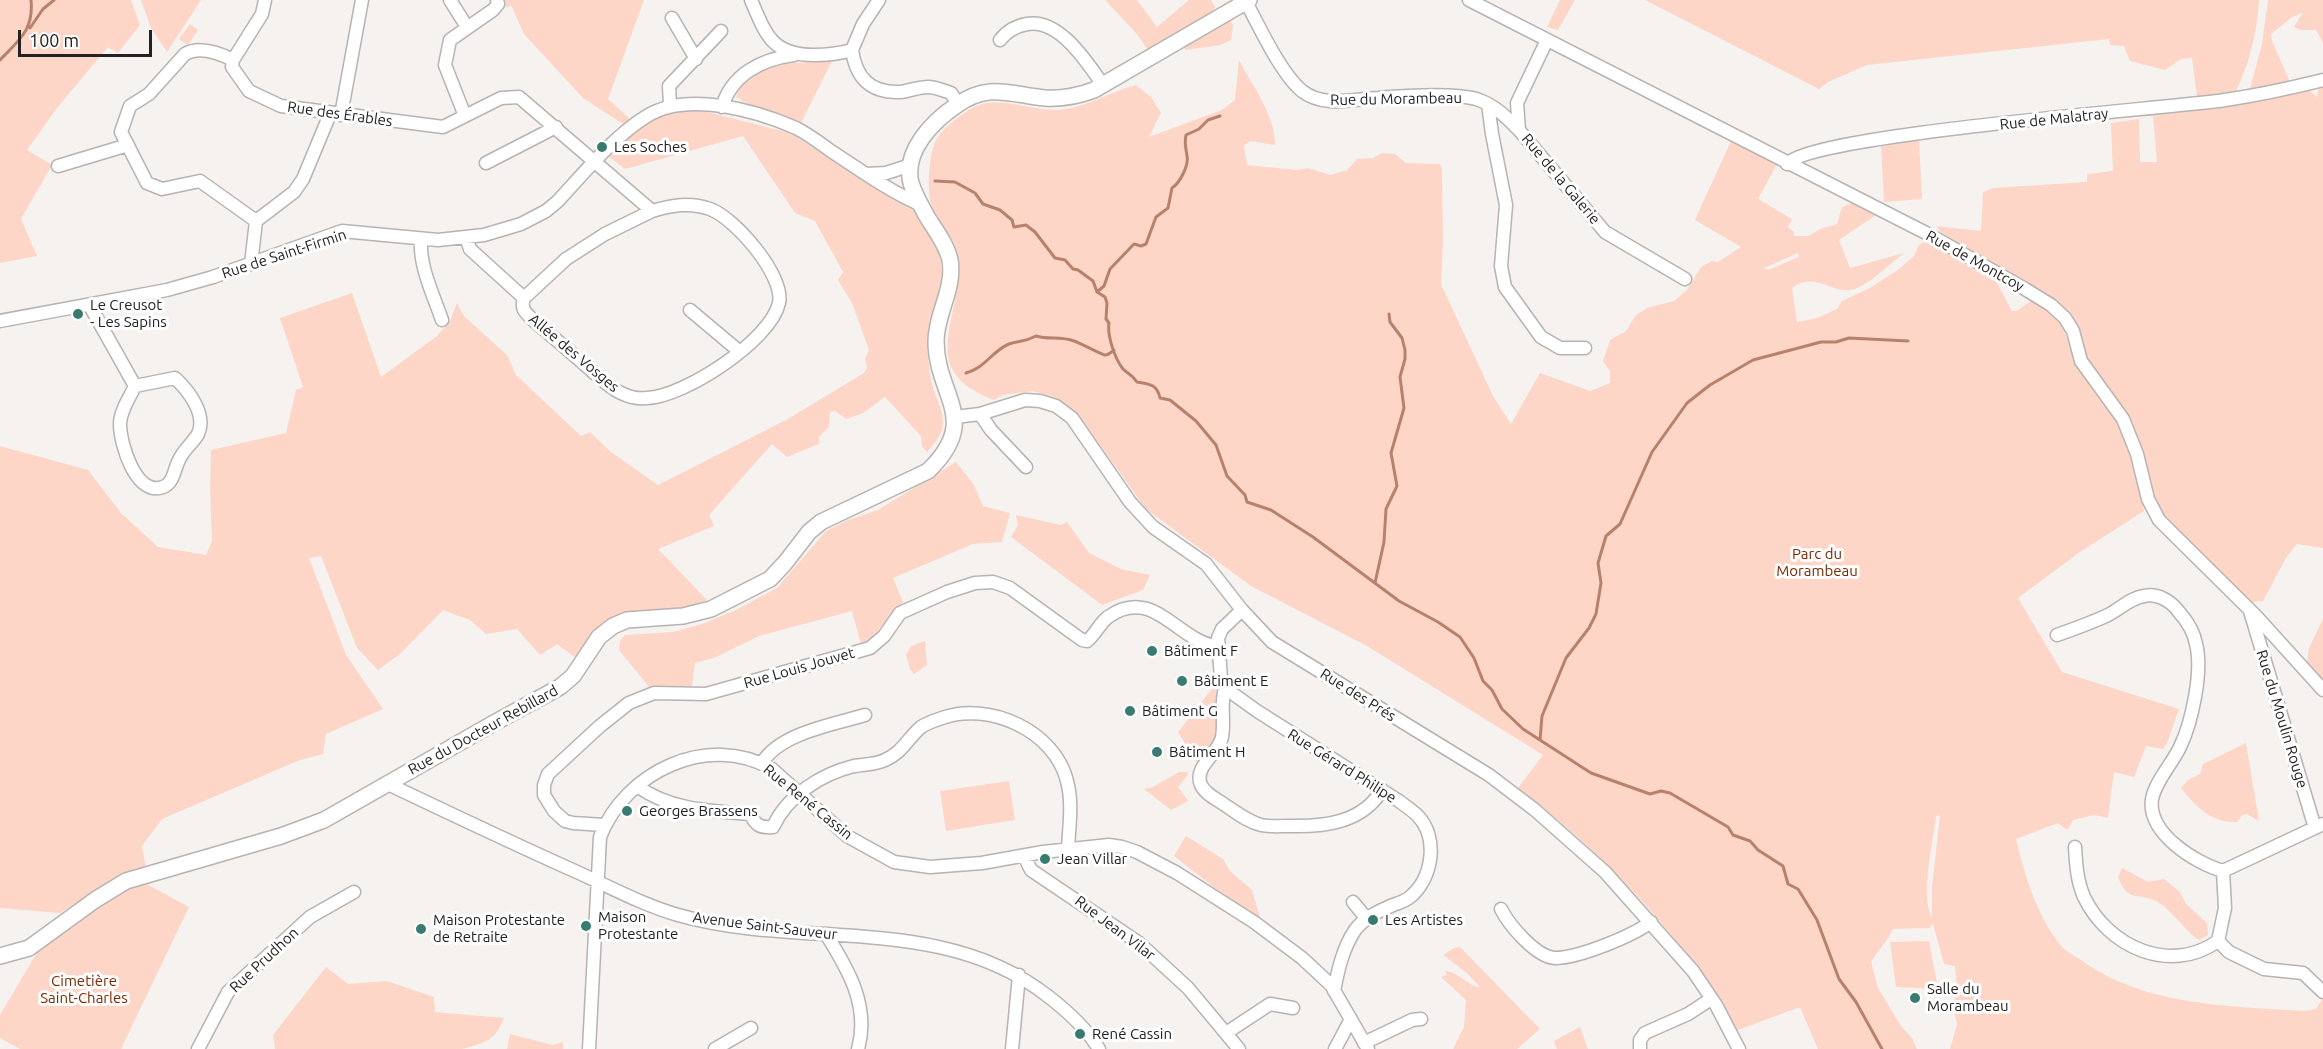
<!DOCTYPE html>
<html>
<head>
<meta charset="utf-8">
<style>
  body { margin:0 }
  #map { position:relative; width:2323px; height:1049px; overflow:hidden; background:#f6f2f0; font-family:Ubuntu,sans-serif }
  canvas { display:block }
  .scale { position:absolute; left:18px; top:30px; width:134px; height:27px; box-sizing:border-box; border:3px solid #232121; border-top:0; padding-left:8px; font-size:18px; line-height:21px; white-space:nowrap; color:#232121; -webkit-text-stroke:4px #fff; paint-order:stroke }
</style>
</head>
<body>
<div id="map">
<canvas width="2323" height="1049"></canvas>
<div class="scale">100 m</div>
</div>
<script>
const ctx = document.querySelector('canvas').getContext('2d');
ctx.lineJoin = 'round';
function paint(path, color) {
  ctx.fillStyle = color;
  ctx.fill(path, 'evenodd');
}
function strokePath(path, color, width, dash) {
  ctx.strokeStyle = color;
  ctx.lineWidth = width;
  ctx.lineCap = dash ? 'butt' : 'round';
  ctx.setLineDash(dash || []);
  ctx.stroke(path);
}
function label(font, color, halo, rows, align = 'center') {
  ctx.font = font + ' Ubuntu,sans-serif';
  ctx.lineWidth = 6;
  ctx.setLineDash([]);
  ctx.textBaseline = 'middle';
  ctx.strokeStyle = halo;
  ctx.fillStyle = color;
  for (const [text, x, y, turn = 0] of rows) {
    ctx.save();
    ctx.translate(x, y);
    ctx.rotate((+turn || 0) * Math.PI / 180);
    ctx.textAlign = isNaN(turn) ? turn : align;
    if (halo) ctx.strokeText(text, 0, 0);
    ctx.fillText(text, 0, 0);
    ctx.restore();
  }
}
const green = new Path2D(`
  M0 0H131L140 25 118 53 108 47 57 108 27 150 52 165 21 219 37 256 0 263Z
  M141 0H201L167 52 151 28Z
  M504 0H644L608 99 630 119 623 124 583 98 524 34 511 5 507 8Z
  M1105 0H1137L1157 27 1189 0H1211L1215 7 1211 14 1148 50 1136 33Z
  M1560 0H1575L1558 30 1547 27Z
  M1645 0H2259C2257 32 2250 62 2236 91L2197 97 2192 58 2181 59 2165 70 2130 61 2124 46 2110 45 2109 39 1867 65 1828 82 1819 89Z
  M2268 0H2323V43L2316 30H2300L2294 27 2303 12 2291 18 2271 34 2272 41 2290 82 2250 89 2262 44Z
  M1229 18 1233 25 1231 40 1220 45 1186 50 1183 46Z
  M190 24 198 30 188 45 179 39Z
  M833 59 801 123C779 113 756 110 736 97 756 54 797 67 833 59Z
  M1239 60C1252 85 1276 117 1275 145L1251 141 1244 145 1247 165 1297 170 1308 168 1330 175 1347 170 1357 159 1373 158 1382 153 1395 154 1406 163 1440 164 1442 169 1443 239 1441 284 1493 396 1511 424 1540 373 1590 391 1610 383V371L1603 361 1610 340 1626 331 1636 315 1647 308 1674 301 1687 290 1701 267 1712 261 1718 262 1741 247 1695 220 1731 141 1777 164 1758 199 1792 219 1788 227 1794 232V236H1809L1820 229 1837 224 1842 207 1852 203 1876 215 1839 240 1850 268 1904 253C1889 264 1868 287 1850 290 1831 293 1815 271 1792 288L1797 322 1817 318 1837 309 1842 301 1870 288 1899 269 1914 256 1919 245 1926 241 1987 274 1996 281 2012 311H2017L2033 299 2060 321 2082 375 2109 408 2120 428 2134 458 2144 511 2080 552 2018 598 2062 672 2179 709 2167 743 2163 749 2146 746 2134 777 2114 772 2108 818 2094 815 2073 820 2068 829H2066L2058 823 2016 839C2025 877 2037 916 2062 947 2067 952 2075 956 2081 960 2144 1006 2229 1006 2304 1011L2316 1009 2323 998V1049H1950L1957 1024 1953 1006 1957 989 1955 966 1944 964 1933 924 1929 928 1893 929C1887 942 1878 950 1871 962L1878 988 1901 1026 1912 1038 1917 1049H1818L1800 1007 1738 1030C1722 1006 1708 980 1690 958 1640 894 1583 837 1518 788L1543 755 1367 646 1251 586 1146 509 1082 420 1057 398 1033 391 1003 395 994 400C915 370 962 322 957 265 955 242 939 227 932 207 926 192 929 154 936 140 941 130 957 118 966 112 991 92 1026 110 1054 110 1084 110 1108 92 1136 85L1151 97 1161 113 1149 137 1222 110 1235 100ZM1798 253 1799 257 1768 270 1764 268ZM1940 815 1932 887V918C1920 894 1933 844 1936 816Z
  M2323 85V548L2297 544 2286 558 2263 601 2252 602 2163 518 2157 507 2146 470 2087 359 2070 315 2053 299 1940 232 1937 226 1981 231 1983 192 1993 188 2087 182V174L2113 171 2111 123 2139 119 2140 162H2157L2153 116 2237 104 2309 90 2317 97 2319 88Z
  M685 109 707 112 790 133 916 212C926 226 936 240 940 257 948 291 924 324 928 357 929 369 931 383 935 394 946 421 948 429 927 452L922 446 921 436 885 397 863 413 846 419 835 411 830 412 829 427 819 437V444L787 457 772 444 709 515 714 526 658 549 707 600 684 608 619 615 598 627 576 658 557 644 540 655 517 629 486 634 470 620 443 610 400 654 378 670 357 648 321 556 309 558 346 655 383 709 326 734 323 754 300 760 162 819 142 846 146 868 96 890 60 913 0 908V446L88 470 121 513 158 547 206 555 212 541 210 487 211 450 286 433 296 390 303 387 280 318 352 293 381 377 437 336 450 321 457 303 464 316 507 355 516 375 581 436 590 432 611 452 658 485 786 420 864 373 867 368 865 359 869 350 852 303 838 280 843 272 815 221 795 213 743 136 625 169 608 156C634 133 650 116 685 109Z
  M1919 140 1922 199 1884 202 1881 146Z
  M956 462 974 485 983 506 1010 513 1002 542 973 544 893 578 903 602 871 638 861 644 852 611 759 636 716 657 695 663 692 686 650 688 619 650 620 641 625 635 673 632 702 624 736 610 777 588 826 531 848 520 878 510Z
  M1016 515 1061 525 1067 522 1089 553 1121 569 1150 575 1143 590 1102 605 1011 537 1018 525Z
  M2323 619V681L2307 662 2309 648Z
  M925 641 927 665 914 674 910 669 906 655 911 646Z
  M1215 685 1220 735 1198 764 1178 732Z
  M2246 743 2259 821 2247 814 2242 815 2237 822C2212 823 2196 807 2181 788L2188 780 2200 774 2203 764Z
  M1179 772H1188L1187 776 1178 787 1188 801 1171 810 1144 789 1153 787Z
  M1009 781 1015 820 946 831 940 791Z
  M1186 836 1223 859 1230 871 1252 890 1260 918 1215 888 1174 856Z
  M2122 868 2148 882 2164 879 2180 892 2186 904 2207 923 2208 935 2199 940C2185 931 2168 906 2156 901 2136 892 2128 903 2118 877Z
  M139 880 189 907 121 1049H20L0 1038V1015L38 951 62 929Z
  M1929 941 1938 989 1896 987 1890 942Z
  M1460 947 1540 1029 1517 1049H1453L1464 1027 1466 1000 1441 977 1447 975 1445 971C1459 972 1467 986 1480 987L1467 973 1443 955 1454 948Z
  M326 967 348 984 387 981 434 997 435 1012 504 1018C495 1041 485 1043 462 1049H275L273 1035Z
  M1580 1027 1588 1049H1557L1554 1041Z
  M510 1034 553 1045 563 1042V1049H507Z`);
const stream = new Path2D(`
  M30 28 43 9 54 0
  M0 60C19 40 34 30 31 0
  M935 181 955 182 975 193 983 204 1000 210 1012 220 1014 227 1026 225 1035 232 1055 258 1065 260 1073 269 1078 270 1093 281 1097 292 1105 297 1107 303 1106 319 1109 323C1107 336 1115 359 1123 369 1128 374 1132 374 1137 382 1149 384 1157 384 1160 398L1170 400 1196 421 1216 445 1227 476 1245 495 1247 502 1271 510 1313 537 1399 601 1438 622 1460 637 1474 658 1483 681 1492 690 1502 709 1523 729 1591 773 1650 794 1661 791 1670 793 1728 827 1733 835 1750 841 1758 850 1783 866 1788 884 1798 889 1817 920 1839 979 1856 1002 1882 1049
  M1097 292 1104 286 1110 269 1134 244 1141 246 1146 244 1156 217 1168 208 1172 188C1180 183 1189 165 1187 156 1186 147 1184 144 1186 135L1199 129 1208 120 1220 116
  M966 373C984 369 992 351 1009 344 1019 340 1023 343 1036 336 1048 340 1061 336 1074 341 1080 343 1103 355 1105 355 1109 355 1111 352 1114 350
  M1375 583 1384 542 1386 509 1397 486 1391 453 1404 408 1400 377 1405 359V350L1402 338 1390 322 1389 314
  M1540 740 1542 716 1566 658 1589 628 1596 614 1601 583 1598 563 1606 536 1620 524 1652 452 1687 403 1710 385 1753 360 1821 342H1836L1849 338 1908 341`);
const minor = new Path2D(`
  M265 0 262 14 233 60 232 67 249 91 281 106 443 127 501 98 519 97 652 211C672 205 690 202 710 209 735 218 785 276 779 303 771 340 684 397 647 398 639 399 629 397 621 393 611 389 601 378 592 371 573 354 553 337 533 320 526 313 520 309 524 298L566 259 605 234 652 211
  M450 0 467 27
  M751 0C766 35 772 55 814 55 827 55 838 54 852 50
  M1469 0 1928 234 2025 289 2051 305 2065 318 2073 331 2081 361 2123 419 2137 454 2148 499 2159 520 2256 616 2323 690
  M1246 2C1259 26 1281 74 1302 91 1324 108 1353 99 1378 98 1403 96 1456 92 1479 100 1496 106 1507 118 1519 130
  M672 18 696 59
  M1000 40C1007 31 1015 26 1027 24 1059 18 1087 62 1103 85
  M1547 40 1517 103 1519 130 1605 232 1685 279
  M852 50C856 78 870 93 900 92 909 91 919 87 928 87 936 87 944 91 951 93L958 104
  M852 50 863 24 879 0
  M233 60C219 53 199 46 185 54L149 94 130 106 121 132 147 183 162 189 200 181 256 221 251 264
  M1488 104 1492 134 1506 205 1501 266 1505 287 1541 337 1560 348H1585
  M670 105 669 86 721 31
  M722 107C732 74 762 59 794 55
  M341 115 362 0
  M465 116 445 65 450 40 493 10 498 4 497 0
  M486 163 556 127
  M1787 164C1811 134 2164 109 2225 100 2258 95 2291 88 2323 80
  M58 166 128 145
  M866 174 886 173 911 165
  M256 221 294 192 303 179 330 114
  M466 237 470 249 524 298
  M421 239C419 266 433 294 442 320
  M90 306 135 386C130 397 120 411 120 424 120 444 136 497 163 487 174 483 174 469 179 460 183 450 193 443 198 434 207 415 189 391 175 378L135 386
  M690 310 740 352
  M0 321 167 290 213 277 342 231 438 240 484 235 521 224 546 211 558 201C584 173 614 136 647 116 687 91 755 110 796 128 808 134 820 143 831 151 860 170 889 191 921 205
  M980 414 991 430 1026 467
  M955 417 980 414 1025 400 1040 401 1056 406 1072 418 1130 502 1153 527 1206 564 1242 610 1272 642 1489 775 1535 810 1605 872 1693 971 1716 1005 1739 1049
  M1242 610 1222 629 1218 638 1221 679 1225 688 1257 711 1399 801C1404 805 1412 810 1417 815 1439 837 1433 878 1410 897 1406 901 1398 903 1393 905 1379 911 1364 918 1355 930 1343 948 1338 970 1334 991
  M2250 611 2315 828
  M2057 635C2074 629 2091 623 2108 615 2120 609 2130 598 2144 596 2158 593 2171 601 2179 612 2187 621 2194 632 2196 644 2203 671 2192 722 2180 747 2172 764 2156 780 2152 799 2147 833 2195 863 2223 871L2323 824
  M1225 688C1220 704 1225 721 1222 737 1219 754 1193 766 1201 785 1205 794 1218 800 1225 805 1237 813 1248 822 1261 825 1270 827 1280 826 1289 826 1324 827 1362 823 1382 790
  M762 763C780 733 832 725 865 715
  M388 784C451 814 514 844 577 872 610 887 643 905 678 915 801 950 942 912 1049 997 1067 1011 1087 1029 1099 1049
  M637 786C670 810 710 811 750 814 756 825 759 828 773 827 787 796 821 774 854 766 865 764 875 765 885 760 902 753 908 738 921 727 927 723 936 720 942 718 989 701 1055 731 1067 781 1073 803 1069 827 1068 849
  M604 825 573 823 565 821 554 811 544 795V785L548 774 600 726 629 703 654 693 706 694 870 648 884 636 900 613 947 592 975 583 993 582 1010 588 1082 640 1087 641C1095 635 1099 624 1108 617 1154 584 1179 644 1218 646
  M2075 847C2076 864 2077 881 2084 897 2108 947 2170 975 2218 941L2225 908 2223 871
  M1024 856 1031 870 1139 943 1188 988 1239 1049
  M1353 902 1367 919
  M1501 909C1509 925 1536 957 1555 958 1579 958 1632 936 1651 922
  M826 934C848 969 870 1006 858 1049
  M2218 941 2229 952 2264 969 2303 973 2323 992
  M1226 1033 1270 1004 1293 1008
  M1364 1043 1412 1020 1421 1019
  M198 1049 228 992 310 917 354 892
  M589 1049 600 837C625 772 708 732 772 769L847 836 894 862 930 867 982 863 1043 852 1109 845 1122 847 1137 852 1177 873 1254 922 1302 958 1331 985 1368 1049
  M715 1049 751 1028
  M1012 1049 1019 975
  M1335 1049 1351 1019
  M1640 1049V1040L1645 1033 1688 1014 1711 999`);
const major = new Path2D(`
  M0 956 29 948 95 900 126 881 281 836 324 820 494 723 560 687 573 676 599 637 613 626 627 620 683 616 711 609 770 579 785 563 809 532 821 522 928 471C982 419 936 396 936 341 936 313 955 289 950 260 947 246 937 232 929 220 922 208 915 196 911 183 903 151 933 121 957 105 989 82 1011 95 1045 98 1062 99 1078 96 1094 90L1249 0`);
const markers = [
  [602,147,6,"#387c71"],
  [78,314,6,"#387c71"],
  [1152,651,6,"#387c71"],
  [1182,681,6,"#387c71"],
  [1130,711,6,"#387c71"],
  [1157,752,6,"#387c71"],
  [627,811,6,"#387c71"],
  [1045,859,6,"#387c71"],
  [1373,920,6,"#387c71"],
  [586,926,6,"#387c71"],
  [421,929,6,"#387c71"],
  [1915,998,6,"#387c71"],
  [1080,1034,6,"#387c71"]
];
const streetNames = [
  ["Rue du Morambeau",1396,99,-1],
  ["Rue des Érables",340,114,8],
  ["Rue de Malatray",2054,119,-6],
  ["Rue de la Galerie",1561,179,50],
  ["Rue de Saint-Firmin",284,254,-18],
  ["Rue de Montcoy",1975,261,29],
  ["Allée des Vosges",574,353,40],
  ["Rue Louis Jouvet",799,668,-16],
  ["Rue des Prés",1358,695,32],
  ["Rue du Moulin Rouge",2282,719,73],
  ["Rue du Docteur Rebillard",483,730,-29],
  ["Rue Gérard Philipe",1342,766,32],
  ["Rue René Cassin",808,802,39],
  ["Avenue Saint-Sauveur",765,926,7],
  ["Rue Jean Vilar",1115,928,37],
  ["Rue Prudhon",264,960,-43]
];
const poiNames = [
  ["Les Soches",614,147],
  ["Le Creusot",90,305],
  ["- Les Sapins",90,322],
  ["Bâtiment F",1164,651],
  ["Bâtiment E",1194,681],
  ["Bâtiment G",1142,711],
  ["Bâtiment H",1169,752],
  ["Georges Brassens",639,811],
  ["Jean Villar",1057,859],
  ["Maison",598,917],
  ["Protestante",598,934],
  ["Maison Protestante",433,920],
  ["de Retraite",433,937],
  ["Les Artistes",1385,920],
  ["Salle du",1927,989],
  ["Morambeau",1927,1006],
  ["René Cassin",1092,1034]
];
const parkNames = [
  ["Parc du",1817,554],
  ["Morambeau",1817,571],
  ["Cimetière",84,981],
  ["Saint-Charles",84,998]
];
paint(green, '#fdd6c7');
strokePath(stream, '#b7826d', 3);
strokePath(minor, '#b7b3b2', 15);
strokePath(major, '#b7b3b2', 18);
strokePath(minor, '#fff', 12);
strokePath(major, '#fff', 15);
for (const [x, y, r, color] of markers) {
  const dot = new Path2D();
  dot.arc(x, y, r, 0, 2 * Math.PI);
  ctx.fillStyle = color;
  ctx.fill(dot);
  strokePath(dot, '#fff', 2);
}
label('15px', '#232121', '#fff', streetNames);
label('15px', '#232121', '#fff', poiNames, 'left');
label('15px', '#792800', '#fff', parkNames);
</script>
</body>
</html>
